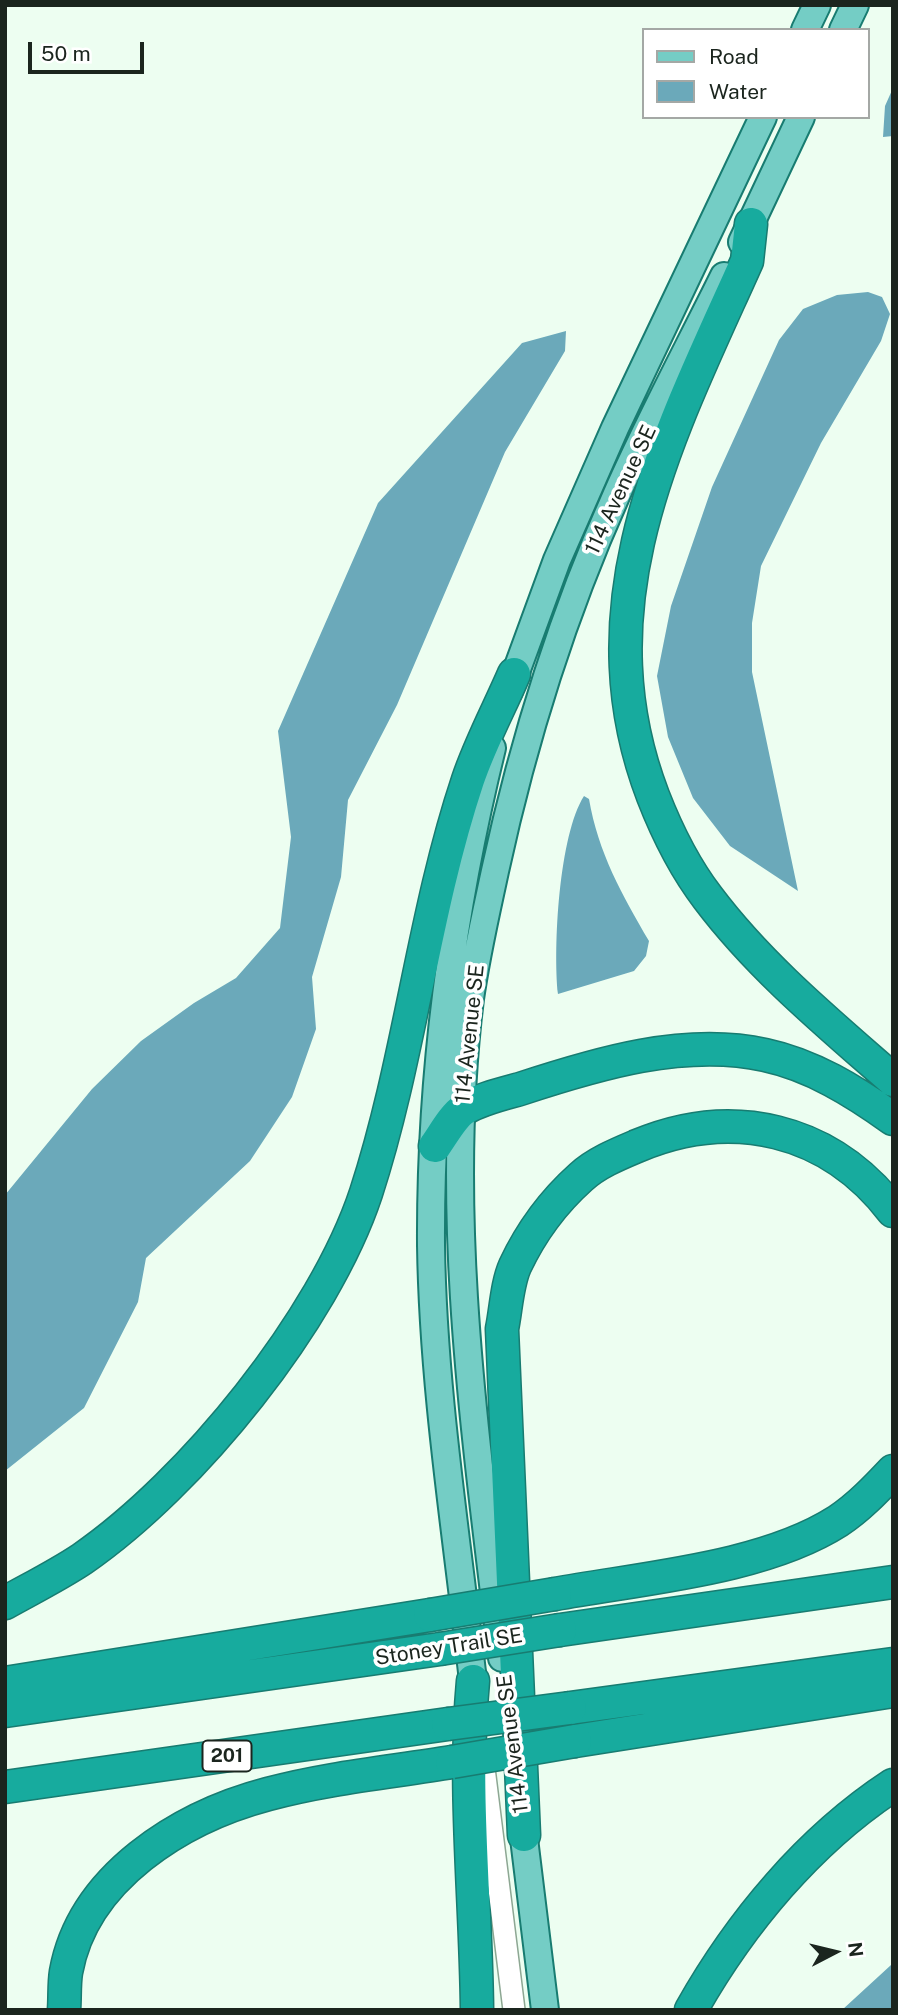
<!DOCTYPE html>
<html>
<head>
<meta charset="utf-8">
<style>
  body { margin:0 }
  #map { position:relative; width:898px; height:2015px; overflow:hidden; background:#edfef1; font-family:"Public Sans",sans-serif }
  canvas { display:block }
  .frame { position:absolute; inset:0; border:7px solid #1b251e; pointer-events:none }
  .legend { position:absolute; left:642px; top:28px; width:228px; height:91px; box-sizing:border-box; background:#fff; border:2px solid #a4a8a5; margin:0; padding:9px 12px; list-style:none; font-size:21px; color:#1b251e }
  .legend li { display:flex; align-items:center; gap:14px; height:35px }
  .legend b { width:35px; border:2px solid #a4a8a5 }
  .north { position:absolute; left:800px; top:1917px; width:70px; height:70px; -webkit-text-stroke:5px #fff; paint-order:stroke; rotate:83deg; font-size:19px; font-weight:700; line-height:28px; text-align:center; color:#1b251e }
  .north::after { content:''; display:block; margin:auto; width:24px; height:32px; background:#1b251e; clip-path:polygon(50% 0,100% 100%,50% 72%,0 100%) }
  .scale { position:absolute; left:28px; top:42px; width:116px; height:32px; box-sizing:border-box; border:4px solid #1b251e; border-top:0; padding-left:9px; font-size:21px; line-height:24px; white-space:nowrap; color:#1b251e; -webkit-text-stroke:5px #fff; paint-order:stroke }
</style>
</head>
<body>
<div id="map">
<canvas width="898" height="2015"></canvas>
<div class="frame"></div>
<ul class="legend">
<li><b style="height:9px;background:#74cdc5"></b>Road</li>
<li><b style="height:19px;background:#6ba9ba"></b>Water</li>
</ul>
<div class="north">N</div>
<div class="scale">50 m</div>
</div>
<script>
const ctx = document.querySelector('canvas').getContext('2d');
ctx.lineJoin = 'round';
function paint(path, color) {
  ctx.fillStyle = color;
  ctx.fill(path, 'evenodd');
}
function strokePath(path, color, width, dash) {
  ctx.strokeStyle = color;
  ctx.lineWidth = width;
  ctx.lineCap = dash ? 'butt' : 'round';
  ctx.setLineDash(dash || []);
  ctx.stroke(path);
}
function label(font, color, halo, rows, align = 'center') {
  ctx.font = font + ' "Public Sans",sans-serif';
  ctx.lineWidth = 7;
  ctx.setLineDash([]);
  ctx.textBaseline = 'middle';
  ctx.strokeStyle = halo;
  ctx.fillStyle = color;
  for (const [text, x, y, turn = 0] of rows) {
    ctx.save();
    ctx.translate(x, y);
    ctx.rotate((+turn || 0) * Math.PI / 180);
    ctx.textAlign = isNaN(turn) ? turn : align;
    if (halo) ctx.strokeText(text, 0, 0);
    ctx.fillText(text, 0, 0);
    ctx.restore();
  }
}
const water = new Path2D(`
  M893 88V136L883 137 885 106Z
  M868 292 882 297 890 314 881 341 821 443 761 566 752 623V672L798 891 730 846 693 798 668 737 657 676 671 606 712 487 779 340 803 309 837 295Z
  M566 331 565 351 505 452 397 705 348 800 341 877 312 977 316 1029 292 1097 250 1161 146 1258 138 1302 84 1408 5 1471V1195L92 1089 141 1041 194 1003 236 978 280 928 291 837 278 731 378 503 522 343Z
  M584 796 589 799C598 852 622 895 649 941L646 956 634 971 558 994C553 947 559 835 584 796Z
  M893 1964V2010H842L891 1965Z`);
const minor = new Path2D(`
  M482 1752 514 2010`);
const major = new Path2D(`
  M805 30 817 5
  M843 30 855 5
  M742 242 801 117
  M509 691 557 560 615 428 763 117
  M502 1658C476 1441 443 1218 470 999 476 956 486 913 495 871 523 742 562 616 616 496 649 421 688 349 724 276
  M473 1681C457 1537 433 1390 431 1245 430 1077 452 911 492 748
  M521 1814 545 2010`);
const highway = new Path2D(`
  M751 224 747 261C669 435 579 603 653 796 667 832 685 868 708 898 760 967 828 1023 893 1080
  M435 1146C443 1135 453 1116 464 1109 480 1099 502 1094 520 1089 596 1064 685 1037 765 1055 812 1065 854 1091 893 1119
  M555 1594C642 1578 763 1569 838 1521 859 1507 876 1489 893 1471
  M5 1603C30 1589 58 1575 82 1559 192 1483 324 1320 366 1193 410 1058 423 915 468 780 480 744 499 709 514 674
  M560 1630 893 1582
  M473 1681C463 1790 476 1900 477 2010
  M5 1683 430 1615
  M570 1708 893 1664
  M5 1711 440 1649
  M575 1741 893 1691
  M5 1787 448 1724
  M524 1835 502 1329C506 1309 507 1284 515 1266 531 1232 553 1202 581 1177 596 1163 618 1154 637 1146 732 1106 829 1128 893 1211
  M64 2010C65 1998 64 1984 66 1972 83 1877 181 1817 268 1794 327 1778 391 1772 452 1762
  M691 2010C740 1923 809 1840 893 1785`);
const highwayBridge = new Path2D(`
  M430 1615 555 1594
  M440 1649 560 1630
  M448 1724 570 1708
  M452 1762 575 1741`);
const shields = [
  [227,1756,49]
];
const shieldNames = [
  ["201",227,1756]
];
const streetNames = [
  ["114 Avenue SE",621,490,-65],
  ["114 Avenue SE",470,1034,-84],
  ["Stoney Trail SE",449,1647,-9],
  ["114 Avenue SE",513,1744,-97]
];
paint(water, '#6ba9ba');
strokePath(minor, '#8da793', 24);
strokePath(major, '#187c71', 30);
strokePath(highway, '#187c71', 35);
strokePath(minor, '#fff', 21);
strokePath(major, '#74cdc5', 26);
strokePath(highway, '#17ab9e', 32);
strokePath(highwayBridge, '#187c71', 35, []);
strokePath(highwayBridge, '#17ab9e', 32);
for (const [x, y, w] of shields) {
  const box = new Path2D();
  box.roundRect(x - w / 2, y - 15.5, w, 31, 5);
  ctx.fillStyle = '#fff';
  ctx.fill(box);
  strokePath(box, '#1b251e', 2);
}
label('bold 19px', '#1b251e', null, shieldNames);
label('21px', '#1b251e', '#fff', streetNames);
</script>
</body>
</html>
